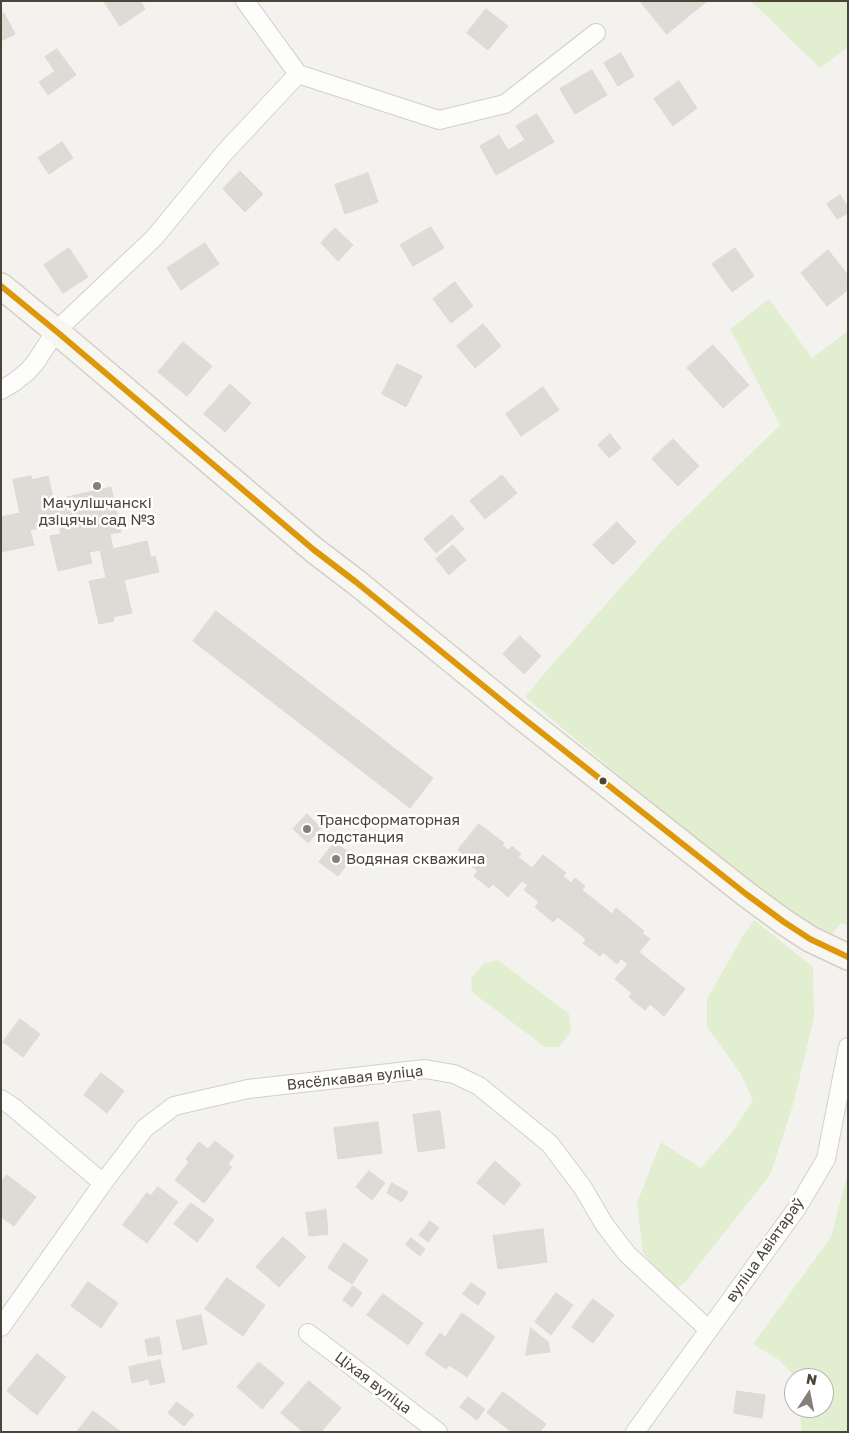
<!DOCTYPE html>
<html>
<head>
<meta charset="utf-8">
<style>
  body { margin:0 }
  #map { position:relative; width:849px; height:1433px; overflow:hidden; background:#f4f2ee; font-family:"Golos Text",sans-serif }
  canvas { display:block }
  .frame { position:absolute; inset:0; border:2px solid #4b4439; pointer-events:none }
  .north { position:absolute; left:784px; top:1368px; width:50px; height:50px; box-sizing:border-box; background:#fff; border:1px solid #b7b4b0; border-radius:50%; rotate:11deg; font-size:14px; font-weight:700; line-height:20px; text-align:center; color:#4b4439 }
  .north::after { content:''; display:block; margin:auto; width:18px; height:22px; background:#868178; clip-path:polygon(50% 0,100% 100%,50% 72%,0 100%) }
</style>
</head>
<body>
<div id="map">
<canvas width="849" height="1433"></canvas>
<div class="frame"></div>
<div class="north">N</div>
</div>
<script>
const ctx = document.querySelector('canvas').getContext('2d');
ctx.lineJoin = 'round';
function paint(path, color) {
  ctx.fillStyle = color;
  ctx.fill(path, 'evenodd');
}
function strokePath(path, color, width, dash) {
  ctx.strokeStyle = color;
  ctx.lineWidth = width;
  ctx.lineCap = dash ? 'butt' : 'round';
  ctx.setLineDash(dash || []);
  ctx.stroke(path);
}
function label(font, color, halo, rows, align = 'center') {
  ctx.font = font + ' "Golos Text",sans-serif';
  ctx.lineWidth = 5;
  ctx.setLineDash([]);
  ctx.textBaseline = 'middle';
  ctx.strokeStyle = halo;
  ctx.fillStyle = color;
  for (const [text, x, y, turn = 0] of rows) {
    ctx.save();
    ctx.translate(x, y);
    ctx.rotate((+turn || 0) * Math.PI / 180);
    ctx.textAlign = isNaN(turn) ? turn : align;
    if (halo) ctx.strokeText(text, 0, 0);
    ctx.fillText(text, 0, 0);
    ctx.restore();
  }
}
const green = new Path2D(`
  M751 1H848V47L820 68Z
  M769 299 812 358 848 331V926L841 923 831 936 758 891 525 697 543 675 671 531 780 425 730 329Z
  M754 920 813 967 814 1017 793 1105 770 1175 686 1281 673 1291 643 1253 637 1203 661 1142 701 1168 730 1135 753 1100 741 1074 707 1027V999L743 936Z
  M498 960 569 1014 571 1031 559 1047H545L472 992 471 979 483 964Z
  M848 1172V1432H802L799 1408H824V1378H796L779 1360 753 1344 831 1237Z`);
const building = new Path2D(`
  M104 1H140L145 9 120 26Z
  M640 1H707L667 34Z
  M486 9 508 26 488 50 467 33Z
  M4 13 15 34 1 41V14Z
  M57 49 76 75 48 95 39 82 55 71 45 57Z
  M621 53 634 76 618 86 604 63Z
  M592 70 607 95 575 114 560 89Z
  M679 81 697 108 673 126 654 99Z
  M537 114 554 142 496 175 480 146 499 135 508 150 525 140 516 126Z
  M62 142 73 158 49 174 38 158Z
  M240 171 263 194 245 212 223 189Z
  M368 173 378 202 345 214 335 185Z
  M840 195 848 207V213L837 219 827 204Z
  M431 227 444 248 413 266 400 245Z
  M335 228 353 245 338 261 321 243Z
  M205 243 219 264 181 290 167 268Z
  M69 248 88 277 63 293 44 265Z
  M735 248 754 276 732 292 712 264Z
  M828 250 848 275V290L827 306 801 273Z
  M455 282 473 306 451 323 433 299Z
  M483 324 501 346 475 368 457 346Z
  M183 342 212 366 187 396 158 372Z
  M713 345 749 385 723 408 687 368Z
  M397 364 422 376 406 407 382 394Z
  M230 384 251 403 225 432 204 414Z
  M543 387 559 410 521 436 506 414Z
  M610 434 621 448 609 458 598 445Z
  M673 439 699 466 678 486 652 459Z
  M502 475 517 493 485 519 470 501Z
  M31 476 32 480 48 476 56 510 69 507 67 497 111 487 121 532 110 534 113 549 147 541 151 558 155 556 159 572 124 580 132 613 113 617 114 621 99 624 89 581 106 578 100 550 89 552 92 563 58 571 50 536 61 534 59 524 30 530 34 545 1 552V517L20 513 13 480Z
  M452 515 464 529 436 553 424 539Z
  M617 522 636 542 613 565 593 545Z
  M453 545 466 560 449 575 436 559Z
  M216 611 433 778 410 808 193 641Z
  M520 636 541 656 524 674 503 654Z
  M307 814 321 828 308 843 293 829Z
  M479 824 504 843 502 845 508 850 512 846 521 854 518 857 532 868 543 855 566 873 563 876 571 883 575 878 585 886 582 890 612 914 616 908 644 931 642 933 650 939 639 952 685 989 664 1016 650 1004 645 1010 629 997 632 993 615 979 628 964 621 959 617 964 603 952 600 956 583 943 586 939 558 917 553 922 535 907 539 902 524 890 528 885 522 881 508 897 493 884 489 888 474 876 478 871 464 860 466 856 458 850Z
  M335 842 353 856 338 876 319 862Z
  M20 1019 40 1034 23 1057 3 1042Z
  M101 1073 124 1091 107 1113 84 1095Z
  M440 1111 445 1148 418 1152 413 1115Z
  M378 1122 382 1153 338 1159 334 1128Z
  M215 1141 234 1156 228 1164 232 1167 204 1203 175 1180 189 1162 186 1159 199 1142 208 1149Z
  M495 1161 521 1184 504 1205 477 1183Z
  M369 1171 385 1183 372 1200 356 1187Z
  M7 1175 36 1197 14 1226 1 1217V1182Z
  M392 1183 408 1192 402 1202 387 1193Z
  M158 1187 178 1202 171 1211 151 1196Z
  M147 1193 171 1211 147 1243 123 1225Z
  M191 1203 214 1220 197 1242 174 1224Z
  M326 1210 328 1234 309 1236 306 1213Z
  M430 1221 439 1228 428 1242 419 1235Z
  M543 1229 547 1262 498 1269 493 1236Z
  M283 1237 306 1257 279 1287 256 1267Z
  M411 1238 425 1249 420 1256 406 1245Z
  M344 1243 368 1260 352 1284 328 1268Z
  M227 1278 265 1305 243 1336 205 1309Z
  M88 1282 118 1303 101 1328 71 1306Z
  M471 1283 486 1293 478 1305 463 1294Z
  M353 1286 362 1293 352 1307 343 1300Z
  M556 1293 573 1305 551 1335 535 1322Z
  M383 1294 423 1323 408 1345 367 1315Z
  M593 1299 614 1315 593 1343 572 1327Z
  M462 1313 495 1337 467 1377 449 1365 446 1369 425 1354 440 1333 445 1337Z
  M201 1315 207 1344 183 1350 176 1321Z
  M531 1328 548 1342 550 1352 526 1355Z
  M159 1337 162 1354 148 1356 145 1340Z
  M37 1354 66 1377 37 1415 7 1391Z
  M160 1360 165 1382 150 1385 149 1379 132 1383 129 1367Z
  M259 1362 284 1383 262 1409 237 1387Z
  M309 1381 341 1408 321 1432H303L281 1413Z
  M737 1391 765 1395 762 1418 734 1413Z
  M503 1392 546 1424 540 1432H512L487 1413Z
  M468 1397 485 1409 477 1420 460 1407Z
  M177 1402 194 1415 184 1426 168 1413Z
  M93 1411 121 1432H77Z`);
const minor = new Path2D(`
  M245 1 298 74 439 120 505 104 596 33
  M1 390 13 383 27 372 35 363 56 331 154 238 225 152 298 74
  M1 1099 13 1107 103 1183
  M1 1327 103 1183 145 1128 174 1106 248 1089 425 1069 454 1074 479 1086 550 1144 583 1188 604 1224 627 1254 709 1330
  M308 1333 438 1432
  M635 1432 797 1208 826 1159 848 1047`);
const secondary = new Path2D(`
  M1 286 56 331 314 550 356 582 518 714 746 894 784 922 810 939 848 957`);
const bus1 = new Path2D(`
  M1 286 56 331 314 550 356 582 518 714 746 894 784 922 810 939 848 957`);
const markers = [
  [97,486,5,"#868178"],
  [603,781,4.5,"#4b4439"],
  [307,829,5,"#868178"],
  [336,859,5,"#868178"]
];
const poiNames = [
  ["Мачулішчанскі",97,503,"center"],
  ["дзіцячы сад №3",97,520,"center"],
  ["Трансформаторная",317,820],
  ["подстанция",317,837],
  ["Водяная скважина",346,859]
];
const streetNames = [
  ["Вясёлкавая вуліца",355,1078,-6],
  ["вуліца Авіятараў",765,1250,-55],
  ["Ціхая вуліца",373,1383,37]
];
paint(green, '#e1eecf');
paint(building, '#dedbd6');
strokePath(building, '#dcd9d4', 1);
strokePath(minor, '#d2d0cb', 20);
strokePath(secondary, '#d3cfc5', 28);
strokePath(minor, '#fdfdfc', 18);
strokePath(secondary, '#f7f6f1', 25);
strokePath(bus1, '#dd9709', 6);
for (const [x, y, r, color] of markers) {
  const dot = new Path2D();
  dot.arc(x, y, r, 0, 2 * Math.PI);
  ctx.fillStyle = color;
  ctx.fill(dot);
  strokePath(dot, '#fff', 2);
}
label('15px', '#4b4439', '#fff', poiNames, 'left');
label('15px', '#4b4439', '#fff', streetNames);
</script>
</body>
</html>
